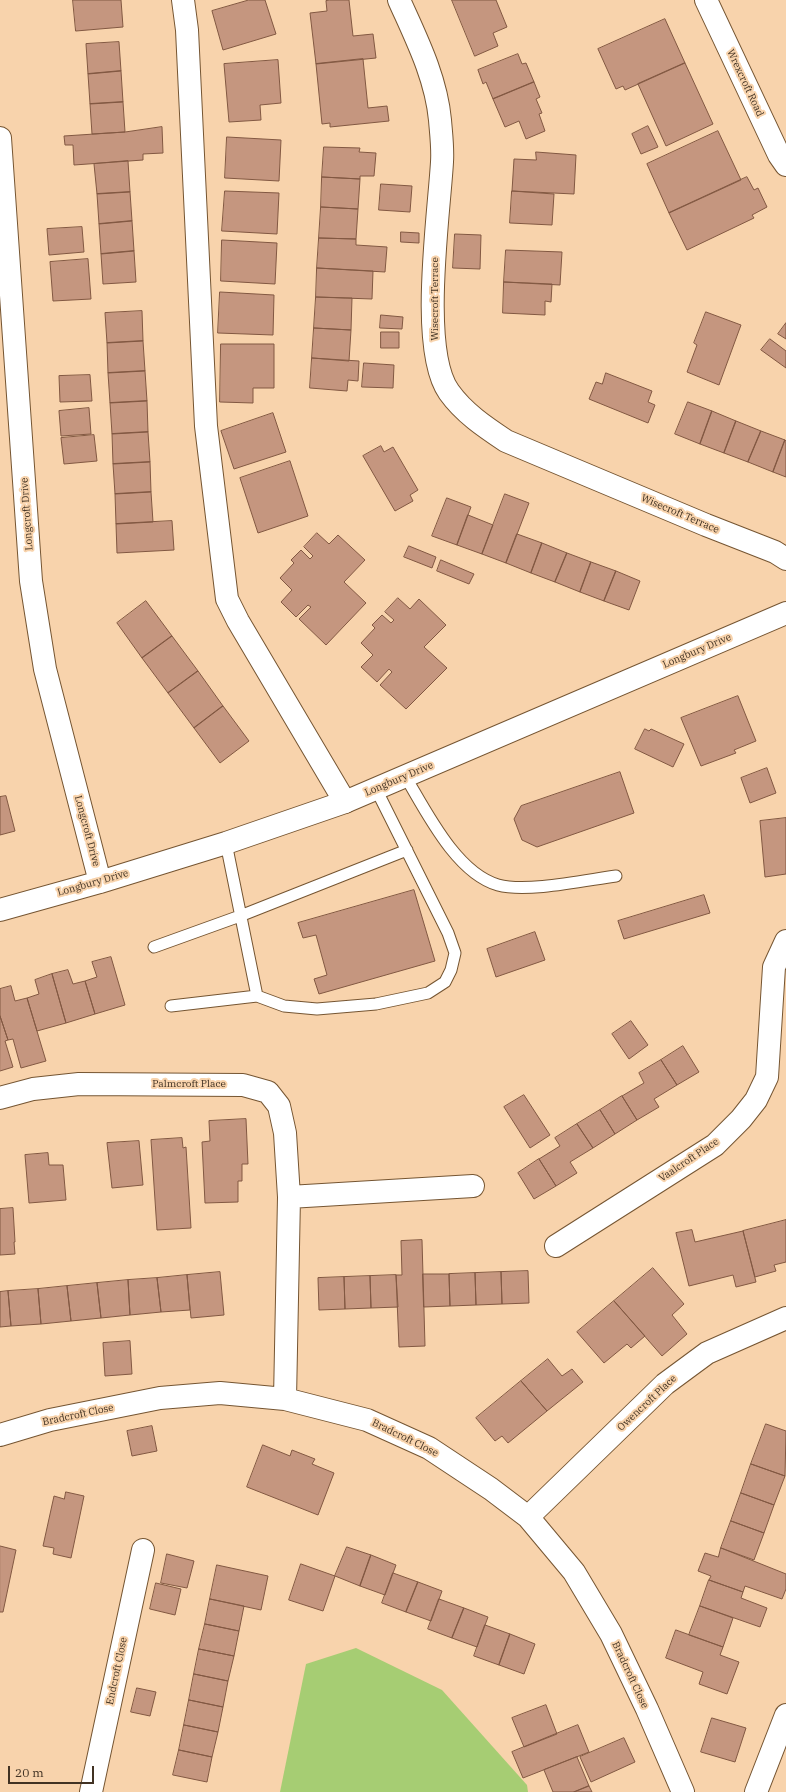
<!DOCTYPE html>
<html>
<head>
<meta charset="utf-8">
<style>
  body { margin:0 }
  #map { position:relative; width:786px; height:1792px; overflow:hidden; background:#f8d3ac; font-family:"IBM Plex Serif",serif }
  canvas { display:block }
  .scale { position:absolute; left:8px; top:1766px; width:86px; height:18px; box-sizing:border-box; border:2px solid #413223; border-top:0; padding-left:5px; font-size:12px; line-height:14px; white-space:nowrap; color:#413223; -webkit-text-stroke:3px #f8d3ac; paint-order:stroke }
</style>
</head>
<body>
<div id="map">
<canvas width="786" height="1792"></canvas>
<div class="scale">20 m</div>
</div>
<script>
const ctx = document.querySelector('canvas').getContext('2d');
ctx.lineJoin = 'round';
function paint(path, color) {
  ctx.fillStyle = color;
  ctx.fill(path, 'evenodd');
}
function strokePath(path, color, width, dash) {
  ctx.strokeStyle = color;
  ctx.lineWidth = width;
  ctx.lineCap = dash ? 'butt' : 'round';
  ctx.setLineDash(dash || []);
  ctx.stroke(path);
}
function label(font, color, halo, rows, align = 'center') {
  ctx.font = font + ' "IBM Plex Serif",serif';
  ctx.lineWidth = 4;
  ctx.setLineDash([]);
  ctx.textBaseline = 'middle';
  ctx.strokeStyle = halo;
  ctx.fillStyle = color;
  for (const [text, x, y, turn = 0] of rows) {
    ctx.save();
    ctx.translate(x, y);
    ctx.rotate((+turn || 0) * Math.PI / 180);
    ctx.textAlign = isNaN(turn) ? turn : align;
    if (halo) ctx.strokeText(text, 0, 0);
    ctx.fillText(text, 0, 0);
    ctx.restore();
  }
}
const green = new Path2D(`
  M356 1648 442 1690 527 1785 528 1792H280L306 1664Z`);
const building = new Path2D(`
  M73 0H121L123 27 76 31Z
  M249 0H265L276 34 223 50 212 11Z
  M330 0H349L353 36 373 34 376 58 316 64 310 13 327 11 326 1Z
  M452 0H496L507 27 493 33 498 46 475 56Z
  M665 19 685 63 625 90 623 86 616 89 598 49Z
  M119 42 121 71 88 74 86 44Z
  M518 54 522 64 526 63 534 82 493 99 486 82 483 84 478 70Z
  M363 59 368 108 387 106 389 121 330 127V123L322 124 316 64Z
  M278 60 281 103 260 105 261 120 229 122 224 64Z
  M685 63 713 124 666 146 638 84Z
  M121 71 123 102 90 104 88 74Z
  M534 82 540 97 536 99 542 113 539 114 545 131 526 139 519 121 505 127 493 99Z
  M123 102 125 132 92 134 90 104Z
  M648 126 658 147 641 154 632 134Z
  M162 127 163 153 143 154V160L74 165 73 145H65L64 136 125 132Z
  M718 131 741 180 669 213 647 164Z
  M227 137 281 140 279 181 225 178Z
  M324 147 360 148 359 152 376 153 374 176H360V179L322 177Z
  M536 152 576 155 574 194 512 191 514 159 536 160Z
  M128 161 130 192 97 194 94 164Z
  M322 177 360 179 358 209 321 207Z
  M747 177 754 190 758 188 767 207 752 215 754 218 687 250 669 213Z
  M381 184 412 186 410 212 379 210Z
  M225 191 279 193 277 234 222 231Z
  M512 191 554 194 552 225 510 223Z
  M130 192 132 221 99 224 97 194Z
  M321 207 358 209 356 239 319 238Z
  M132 221 134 251 101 254 99 224Z
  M82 227 84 252 49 255 47 229Z
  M401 232 419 233V243L401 242Z
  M455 234 481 235 480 269 453 268Z
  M319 238 356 239V245L387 247 385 272 317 268Z
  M222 240 277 243 275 284 221 281Z
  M506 250 562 252 560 285 504 282Z
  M134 251 136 282 103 284 101 254Z
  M88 259 91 299 53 301 50 262Z
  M317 268 373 271 372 299 316 297Z
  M504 282 552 284 551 302 545 301V315L503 313Z
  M220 292 274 295 273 335 218 333Z
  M316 297 352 298 351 330 314 328Z
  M142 311 143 341 107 343 105 313Z
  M706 312 741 325 719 385 687 372 697 345 694 343Z
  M381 315 403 317 402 329 380 328Z
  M786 323V339L778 334Z
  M314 328 351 330 349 361 312 358Z
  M381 332H399V348H381Z
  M770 339 786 351V368L761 350Z
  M143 341 145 371 108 373 107 343Z
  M221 344H274V388H253V403L220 402Z
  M312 358 359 361 358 381 348 380 347 391 310 388Z
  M364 363 394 365 393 388 362 387Z
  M145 371 147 401 110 403 108 373Z
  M606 373 652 391 648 402 655 405 648 423 589 399 596 382 602 384Z
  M90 375 92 401 60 402 59 376Z
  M147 401 148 432 112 434 110 403Z
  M688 402 712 411 700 444 675 434Z
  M89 408 91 434 61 436 59 411Z
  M712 411 736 421 724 453 700 444Z
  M273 413 286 452 234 469 221 431Z
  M736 421 761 431 748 462 724 453Z
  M761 431 785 440 773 472 748 462Z
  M148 432 150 462 113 464 112 434Z
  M94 435 97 461 64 464 61 438Z
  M785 440 786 441V477L773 472Z
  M381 446 384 452 393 447 418 490 410 495 413 501 395 511 363 456Z
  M290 461 308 516 258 533 240 478Z
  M150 462 151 492 115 494 113 464Z
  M151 492 153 522 116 524 115 494Z
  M505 494 529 503 506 563 482 554Z
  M447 498 471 507 457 545 432 536Z
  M468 515 493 525 482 554 457 545Z
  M172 521 174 550 117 553 116 524Z
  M317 533 329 544 338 535 365 560 344 582 366 603 326 645 299 619 311 607 308 605 296 617 281 602 292 590 280 578 294 563 291 560 301 550 310 559 313 556 304 547Z
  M517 534 542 543 531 573 506 563Z
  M542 543 567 553 555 582 531 573Z
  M409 546 436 557 432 568 404 557Z
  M567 553 591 562 580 592 555 582Z
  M441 560 474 574 469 584 437 571Z
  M591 562 616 571 604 601 580 592Z
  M616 571 640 581 629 610 604 601Z
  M398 598 410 609 419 599 446 625 424 647 447 668 406 709 380 685 392 672 389 669 377 682 361 667 373 655 361 643 375 628 372 625 382 615 391 623 394 620 385 612Z
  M146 601 172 636 142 658 117 623Z
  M172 636 198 671 168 693 142 658Z
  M198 671 223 706 194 728 168 693Z
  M738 696 756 741 734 750 736 753 701 766 681 718Z
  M223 706 249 741 220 763 194 728Z
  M645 729 649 731 651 729 684 744 673 767 635 749Z
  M767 768 776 793 750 803 741 778Z
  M620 772 634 813 537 847 522 840 514 819 521 806Z
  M6 796 15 831 0 835V797Z
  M786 818V874L765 877 760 821Z
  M414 890 435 961 319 994 314 979 327 975 316 935 303 938 298 923Z
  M704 895 710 913 624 939 618 921Z
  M535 932 545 960 496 977 487 949Z
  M111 957 125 1005 95 1014 85 981 97 977 92 962Z
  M68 970 73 984 85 981 95 1014 66 1023 52 974Z
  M52 974 66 1023 37 1031 27 998 39 994 35 980Z
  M11 986 15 1001 27 998 46 1061 21 1068 13 1039 8 1040 0 1016V989Z
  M0 1016 8 1040 5 1041 13 1067 0 1071Z
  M631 1021 648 1045 629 1059 612 1034Z
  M683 1046 699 1072 677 1085 661 1060Z
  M661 1060 677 1085 654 1099 659 1107 637 1120 622 1096 644 1083 639 1073Z
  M524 1095 550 1135 530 1148 504 1107Z
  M622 1096 637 1120 615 1134 600 1110Z
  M600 1110 615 1134 593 1148 577 1124Z
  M246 1119 248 1164H242V1181H238V1202L205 1203 202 1142 210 1141 209 1121Z
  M577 1124 593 1148 570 1162 577 1173 556 1186 539 1159 560 1146 555 1138Z
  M182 1138 183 1148 186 1147 191 1228 157 1230 151 1140Z
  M139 1141 143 1185 112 1188 107 1143Z
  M48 1153 49 1165H63L66 1200 29 1203 25 1155Z
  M539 1159 556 1186 534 1199 518 1173Z
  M13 1208 15 1242H14L15 1254 0 1255V1209Z
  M786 1220V1262L774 1265 776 1271 755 1277 743 1231Z
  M692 1230 695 1242 743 1231 756 1282 736 1287 733 1275 689 1286 676 1233Z
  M422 1240 425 1346 399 1347 396 1275H402L401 1241Z
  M653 1268 684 1304 672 1315 687 1334 662 1356 614 1301Z
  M528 1271 529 1303 502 1304 501 1272Z
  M220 1272 224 1315 191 1318 187 1275Z
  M501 1272 502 1304 476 1305 475 1273Z
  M475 1273 476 1305 450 1306 449 1274Z
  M423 1274H449L450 1306 424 1307Z
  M187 1275 190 1310 161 1312 157 1278Z
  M396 1275 398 1307 371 1308 370 1276Z
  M370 1276 371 1308 345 1309 344 1277Z
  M344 1277 345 1309 319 1310 318 1278Z
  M157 1278 161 1312 130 1315 128 1280Z
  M128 1280 130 1315 101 1318 97 1283Z
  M97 1283 101 1318 71 1321 67 1286Z
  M67 1286 71 1321 41 1324 38 1289Z
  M38 1289 41 1324 11 1326 8 1291Z
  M8 1291 11 1326 0 1327V1292Z
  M614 1301 645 1336 631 1348 627 1344 604 1363 577 1332Z
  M130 1341 132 1374 105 1376 103 1343Z
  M548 1359 562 1376 572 1369 583 1382 547 1411 521 1381Z
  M521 1381 547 1411 508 1443 502 1436 495 1441 476 1418Z
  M766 1424 786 1431 785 1476 751 1464Z
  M152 1426 157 1451 132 1456 127 1431Z
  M263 1445 290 1456 292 1450 315 1459 312 1464 334 1473 318 1515 247 1487Z
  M751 1464 785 1476 774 1505 741 1493Z
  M66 1492 84 1496 71 1558 53 1554 54 1548 43 1546 54 1496 64 1499Z
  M741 1493 774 1505 764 1533 731 1521Z
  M731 1521 764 1533 754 1560 721 1548Z
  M0 1546 16 1550 3 1612H0Z
  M347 1547 371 1555 360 1586 335 1576Z
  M721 1548 786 1574V1589L782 1599 745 1586 743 1592 709 1580 711 1576 698 1571 705 1553 718 1557Z
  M167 1554 194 1561 187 1588 161 1583Z
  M371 1555 396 1565 385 1595 360 1586Z
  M301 1564 335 1576 323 1611 289 1600Z
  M217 1565 268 1576 261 1610 210 1599Z
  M393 1573 418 1582 406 1612 382 1603Z
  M709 1580 743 1592 741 1598 767 1608 760 1627 700 1606Z
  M418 1582 442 1591 431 1621 406 1612Z
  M156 1583 181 1589 175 1615 150 1609Z
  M210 1599 244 1606 239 1631 205 1624Z
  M439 1599 464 1608 452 1638 428 1629Z
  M700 1606 733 1618 723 1647 689 1635Z
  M464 1608 488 1617 477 1647 452 1638Z
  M205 1624 239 1631 234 1656 199 1649Z
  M485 1625 510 1634 499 1665 474 1656Z
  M676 1630 723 1647 720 1655 739 1662 727 1694 699 1684 703 1672 666 1658Z
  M510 1634 535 1644 524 1674 499 1665Z
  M199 1649 234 1656 228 1681 194 1674Z
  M194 1674 228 1681 223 1707 189 1700Z
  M137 1688 156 1692 150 1716 131 1712Z
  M189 1700 223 1707 218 1732 184 1725Z
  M546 1705 557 1734 524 1747 512 1718Z
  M712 1718 746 1728 735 1762 701 1752Z
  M184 1725 218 1732 212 1757 179 1750Z
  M578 1725 589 1752 523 1778 512 1752Z
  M624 1738 635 1762 591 1782 580 1757Z
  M179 1750 212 1757 207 1782 173 1775Z
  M577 1757 589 1786 574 1792H553L544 1770Z
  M589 1786 592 1792H574Z`);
const service = new Path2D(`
  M405 776C426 811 456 873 498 885 527 893 586 880 616 876
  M226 843 257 996 284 1006 317 1009 376 1004 428 993 445 982 451 970 455 953 448 933 376 789
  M154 947 240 916 407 850
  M171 1006 257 996`);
const minor = new Path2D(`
  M183 0 187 30 206 426 227 599 238 621 345 802
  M399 0C416 38 436 77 440 120 441 133 443 148 442 162 439 215 419 350 449 392 464 413 485 427 506 441L706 525 775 552 786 559
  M706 0 779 155 786 165
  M0 1098 33 1089 79 1084 243 1085 268 1092 279 1106 285 1133 289 1197 285 1399
  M289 1197 473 1186
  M556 1246 715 1145 741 1119 756 1100 767 1077 774 967 786 941
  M0 1435 50 1420 160 1398 220 1393 285 1399 367 1420 429 1448 491 1489 528 1517 574 1572 611 1634 647 1709 683 1792
  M528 1517 665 1384 707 1353 786 1318
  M91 1792 143 1550
  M756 1792 786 1715`);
const tertiary = new Path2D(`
  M0 138 31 581 45 669 100 882
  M0 910 100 882 226 843 345 802 786 613`);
const streetNames = [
  ["Wrexcroft Road",745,83,65],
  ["Wisecroft Terrace",435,299,-90],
  ["Longcroft Drive",27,514,-94],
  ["Wisecroft Terrace",680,514,23],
  ["Longbury Drive",697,651,-23],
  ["Longbury Drive",399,779,-23],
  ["Longcroft Drive",87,831,75],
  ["Longbury Drive",93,883,-16],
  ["Palmcroft Place",189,1084],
  ["Vaalcroft Place",689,1160,-34],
  ["Owencroft Place",647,1403,-43],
  ["Bradcroft Close",78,1415,-12],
  ["Bradcroft Close",405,1438,26],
  ["Endcroft Close",117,1671,-78],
  ["Bradcroft Close",630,1675,65]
];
paint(green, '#a6cd73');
paint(building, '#c5967f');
strokePath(building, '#825842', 1);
strokePath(service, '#755532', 13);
strokePath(minor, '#755532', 24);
strokePath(tertiary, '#755532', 24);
strokePath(service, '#fff', 11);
strokePath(minor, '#fff', 22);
strokePath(tertiary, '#fff', 22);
label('10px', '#413223', '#f8d3ac', streetNames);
</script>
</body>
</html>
